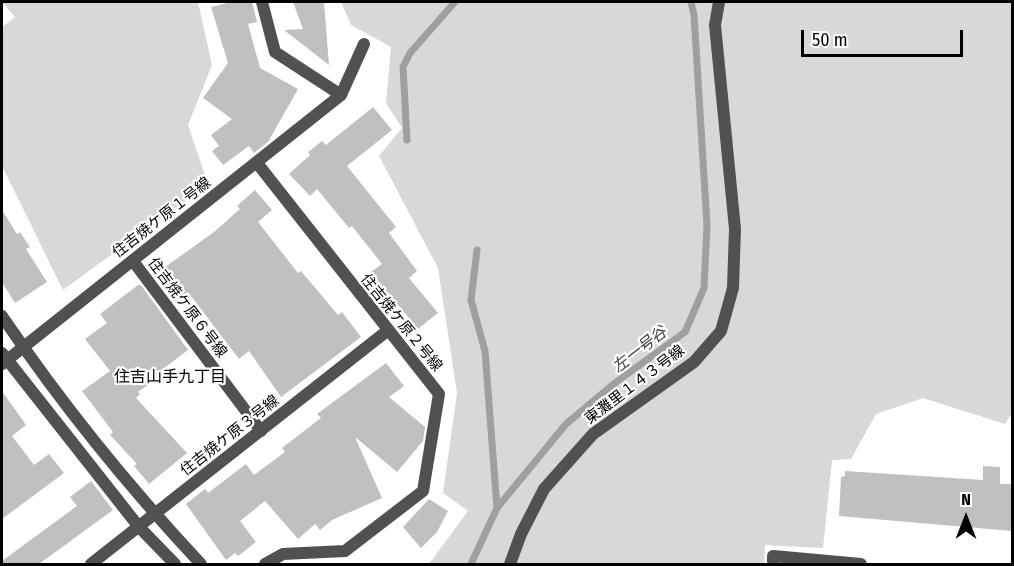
<!DOCTYPE html>
<html>
<head>
<meta charset="utf-8">
<style>
  body { margin:0 }
  #map { position:relative; width:1014px; height:566px; overflow:hidden; background:#fff; font-family:"Fira Sans Condensed",sans-serif }
  canvas { display:block }
  .frame { position:absolute; inset:0; border:3px solid #000; pointer-events:none }
  .north { position:absolute; left:936px; top:488px; width:60px; height:60px; -webkit-text-stroke:4px #fff; paint-order:stroke; rotate:0deg; font-size:16px; font-weight:700; line-height:24px; text-align:center; color:#000 }
  .north::after { content:''; display:block; margin:auto; width:21px; height:27px; background:#000; clip-path:polygon(50% 0,100% 100%,50% 72%,0 100%) }
  .scale { position:absolute; left:801px; top:30px; width:162px; height:27px; box-sizing:border-box; border:3px solid #000; border-top:0; padding-left:8px; font-size:18px; line-height:21px; white-space:nowrap; color:#000; -webkit-text-stroke:4px #fff; paint-order:stroke }
</style>
</head>
<body>
<div id="map">
<canvas width="1014" height="566"></canvas>
<div class="frame"></div>
<div class="north">N</div>
<div class="scale">50 m</div>
</div>
<script>
const ctx = document.querySelector('canvas').getContext('2d');
ctx.lineJoin = 'round';
function paint(path, color) {
  ctx.fillStyle = color;
  ctx.fill(path, 'evenodd');
}
function strokePath(path, color, width, dash) {
  ctx.strokeStyle = color;
  ctx.lineWidth = width;
  ctx.lineCap = dash ? 'butt' : 'round';
  ctx.setLineDash(dash || []);
  ctx.stroke(path);
}
function label(font, color, halo, rows, align = 'center') {
  ctx.font = font + ' "Fira Sans Condensed","Noto Sans JP",sans-serif';
  ctx.lineWidth = 4.5;
  ctx.setLineDash([]);
  ctx.textBaseline = 'middle';
  ctx.strokeStyle = halo;
  ctx.fillStyle = color;
  for (const [text, x, y, turn = 0] of rows) {
    ctx.save();
    ctx.translate(x, y);
    ctx.rotate((+turn || 0) * Math.PI / 180);
    ctx.textAlign = isNaN(turn) ? turn : align;
    if (halo) ctx.strokeText(text, 0, 0);
    ctx.fillText(text, 0, 0);
    ctx.restore();
  }
}
const green = new Path2D(`
  M2 2H198L212 65 188 125 208 184 63 290 2 166V27L15 17Z
  M341 2H1012V413L1005 424 923 398 876 414 851 459 832 460 823 548 765 545 764 564H429L468 511 443 493 457 393 438 268 379 156 402 128 386 103 391 47 351 25Z`);
const stream = new Path2D(`
  M407 140 403 67 410 53 455 2
  M477 250 471 300 485 351 497 508
  M471 564 497 508 566 424 615 383 685 332 704 288 707 225 694 15 691 2`);
const building = new Path2D(`
  M231 2H252L257 22 248 24 260 68 298 89 268 142 254 153 249 146 223 165 212 151 219 146 211 135 232 119 203 98 228 63 211 7Z
  M293 2H324L329 65 284 30 303 29Z
  M373 107 392 130 347 166 396 227 389 233 417 271 409 278 438 313 418 329 371 272 382 264 352 226 349 228 317 189 310 196 289 174 310 155 308 152 322 141 326 145Z
  M255 190 272 210 258 222 298 273 301 271 338 315 342 312 361 337 281 397 249 351 239 359 188 292 175 302 154 275 214 232 240 209 237 206Z
  M2 210 17 234 20 232 30 247 26 249 47 282 15 303 2 282Z
  M138 285H141L188 350 163 369 166 372 138 392 140 394 136 398 187 453 149 484 134 466 137 464 110 435 113 432 82 391 110 371 85 339 107 323 100 314Z
  M386 363 404 386 389 397 425 427 423 441 397 472 355 437 382 498 332 520 320 530 315 524 298 539 265 501 240 521 256 542 238 556 235 553 226 560 186 504 205 489 208 493 246 464 254 475 285 452 282 448 321 418 317 414Z
  M2 391 26 425 12 436 34 465 49 454 64 473 2 519Z
  M983 466 1000 467V484H1012V531L839 516 841 477 845 476V471L983 480Z
  M91 481 113 510 39 564H2V561L77 506 70 497Z
  M429 499 448 511 437 532 421 548 403 527Z`);
const street = new Path2D(`
  M262 2 275 52 341 95
  M257 163 439 394 423 491 345 551 283 554 265 564
  M133 261 261 431
  M2 316C61 403 129 487 201 564
  M2 353 139 527 175 564
  M2 364 341 95 364 44
  M91 564 387 331
  M510 564 521 534 544 489 593 434 694 362 721 331 733 288 735 229 715 25 719 2
  M773 564V556L861 564`);
const streetNames = [
  ["住吉焼ケ原１号線",162,218,-38],
  ["住吉焼ケ原６号線",187,308,53],
  ["住吉焼ケ原２号線",401,323,51],
  ["東灘里１４３号線",635,385,-37],
  ["住吉焼ケ原３号線",230,436,-38]
];
const waterNames = [
  ["左一号谷",640,350,-38]
];
const neighbourhoodNames = [
  ["住吉山手九丁目",170,378]
];
paint(green, '#d8d8d8');
strokePath(stream, '#9f9f9f', 7);
paint(building, '#c0c0c0');
strokePath(street, '#515151', 12);
label('15px', '#000', '#fff', streetNames);
label('italic 16px', '#404040', '#fff', waterNames);
label('16px', '#000', '#fff', neighbourhoodNames);
</script>
</body>
</html>
